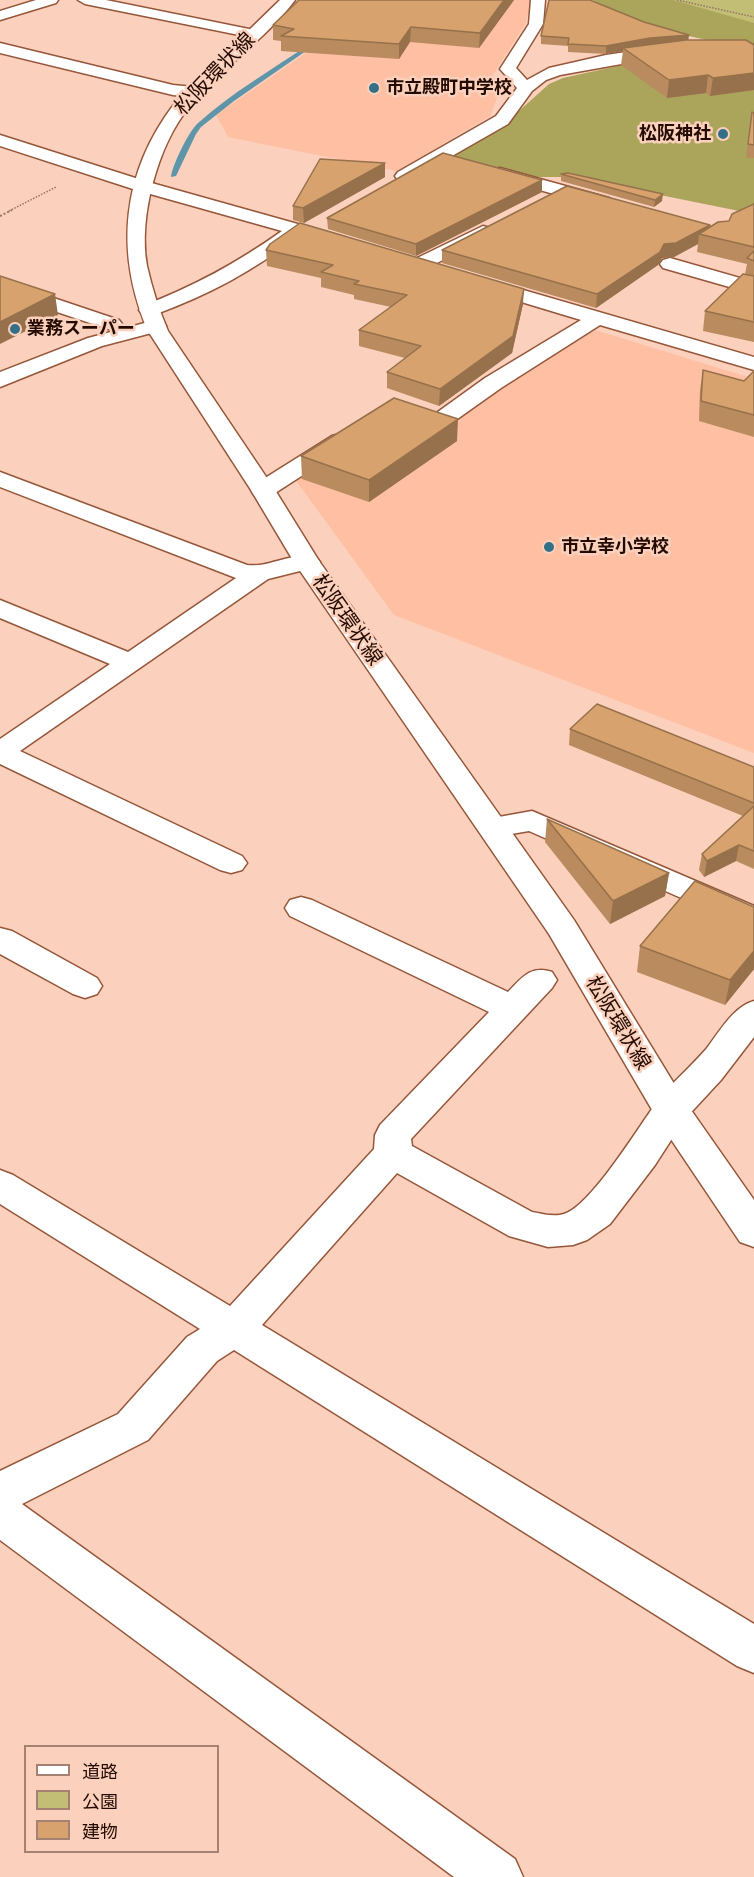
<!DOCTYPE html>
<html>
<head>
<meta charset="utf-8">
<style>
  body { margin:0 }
  #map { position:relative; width:754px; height:1877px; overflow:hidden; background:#fbd0bc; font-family:"Alegreya Sans","Noto Sans JP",sans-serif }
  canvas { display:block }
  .legend { position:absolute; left:24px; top:1745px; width:195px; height:108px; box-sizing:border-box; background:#fbd0bc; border:2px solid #a58172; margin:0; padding:8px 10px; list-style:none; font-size:18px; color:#230b02 }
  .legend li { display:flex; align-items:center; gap:12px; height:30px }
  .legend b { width:30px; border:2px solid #a58172 }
</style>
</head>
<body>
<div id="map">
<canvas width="754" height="1877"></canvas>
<ul class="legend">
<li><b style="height:8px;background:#fff"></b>道路</li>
<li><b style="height:16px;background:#c3be76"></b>公園</li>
<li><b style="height:16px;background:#d7a26d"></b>建物</li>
</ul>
</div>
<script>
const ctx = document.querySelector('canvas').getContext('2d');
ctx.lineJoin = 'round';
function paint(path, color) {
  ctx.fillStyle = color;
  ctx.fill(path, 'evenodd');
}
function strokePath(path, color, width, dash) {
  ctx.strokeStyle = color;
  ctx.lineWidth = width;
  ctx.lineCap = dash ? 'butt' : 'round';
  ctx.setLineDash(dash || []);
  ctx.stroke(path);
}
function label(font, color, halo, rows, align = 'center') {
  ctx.font = font + ' "Alegreya Sans","Noto Sans JP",sans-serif';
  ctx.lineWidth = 5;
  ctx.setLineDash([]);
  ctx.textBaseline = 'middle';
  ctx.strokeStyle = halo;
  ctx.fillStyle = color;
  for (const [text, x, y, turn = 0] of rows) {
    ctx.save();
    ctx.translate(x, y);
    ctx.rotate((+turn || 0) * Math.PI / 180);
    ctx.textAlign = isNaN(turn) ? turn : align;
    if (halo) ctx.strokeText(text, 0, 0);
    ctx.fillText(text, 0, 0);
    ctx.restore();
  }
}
const built = new Path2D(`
  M356 0H531L526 23 491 78 497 98 490 116 397 171 228 137 216 115 312 49Z
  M592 329 754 379V753L394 615 294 478 441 428Z`);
const green = new Path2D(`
  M593 0H754V47C715 47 627 20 593 0Z`);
const forest = new Path2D(`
  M593 0H673L754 23V46C704 43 637 25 593 0Z
  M754 53V214L571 177H524L456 157 454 154 509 120 549 84 563 78 668 55Z`);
const stream = new Path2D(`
  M311 43 316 44 234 101 201 127 196 134 176 176 171 177C172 166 188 133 197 124 231 93 273 69 311 43Z`);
const pathFar1 = new Path2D(`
  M677 0 754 17
  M9 211 56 187`);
const path = new Path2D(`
  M0 216 12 210`);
const minor = new Path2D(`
  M36 0H58L56 3 0 20V11Z
  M78 0H106L254 30 261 34 254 38 85 4Z
  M531 0H545L543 24 516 68 527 80 549 68 606 55 666 46 754 45V55L666 56 560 75 546 80 532 91 508 124 410 180H398L395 176 398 172 496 116 517 88 500 69 529 24Z
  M0 43 173 85 194 87 202 92 194 97 173 95 0 53Z
  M0 135 148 182 344 237 347 241 344 245 337 247 299 236C252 271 211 294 156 314L149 316 142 314 139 310 142 306C193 287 237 263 282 231L136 190 0 146Z
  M500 168 609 198 612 202 609 206 603 208 494 177 491 173 494 169Z
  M483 226 490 228 492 232 490 236 425 269H411L408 265 411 261Z
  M670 258 754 282V294L663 268 660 264 663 260Z
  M482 278 754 357V370L600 325 501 388 446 427 438 429 398 417 395 412 398 407 406 405 435 414 485 378 581 320 475 288 472 284 475 280Z
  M0 280 119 320 122 324 119 328 112 330 105 328 0 293Z
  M156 320 163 322 166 326 163 330 102 346 0 387V372L88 338Z
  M340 434 348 436 352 441 348 446 272 495 263 497 254 495 251 490 254 485 332 436Z
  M0 472 247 565C270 568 293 551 316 557L320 562 316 567 268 579 20 751 242 856 247 863 242 870 231 873 220 870 0 764V739L110 664 0 618V600L128 652 236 578 0 487Z
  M532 811 754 906V930L529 831 493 837 482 834 478 827 482 820Z
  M301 897 312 900 508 992C522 978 530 965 552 972L557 980 552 988 411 1139 412 1146 532 1212C543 1214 554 1217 564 1214 591 1206 639 1126 657 1102 671 1083 691 1067 707 1048 720 1031 733 1007 754 1001V1037L721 1080 684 1120 655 1165 610 1224 587 1240 573 1245 548 1247 509 1236 397 1173 262 1325 754 1624V1673L737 1666 234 1350 217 1361 148 1440 22 1504 515 1859 523 1877H454L0 1540V1471L118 1414 187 1337 200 1329 0 1204V1170L13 1175 230 1306 374 1149 375 1135 380 1125 489 1012 290 916 285 908 290 900Z
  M0 928 12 931 97 978 102 986 97 994 85 998 73 994 0 954Z`);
const major = new Path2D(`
  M280 0H295C266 39 220 69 189 107 158 145 138 217 147 266 152 288 159 310 168 331L275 490 319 561 574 920 684 1100 754 1200V1247L740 1242 658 1120 549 934 294 562 251 490 148 331C114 251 122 172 175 103 185 91 197 81 208 70 232 47 256 23 280 0Z`);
const wall = new Path2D(`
  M299 0H514L479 48 410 42 399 59 281 51V41L273 40V25Z
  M541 36 688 40 754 45V90L710 96 706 93 667 98 621 65 623 51 606 54 568 52V46L541 44Z
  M752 112 754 113V158H746Z
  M385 163V177L304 223 293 220V206Z
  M561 174 662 201 654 207 561 181Z
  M542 192 416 256 328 229 327 218Z
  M754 204V342L703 331 705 311 745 274 747 264 697 252 698 244 674 257 662 258 658 265 596 308 442 263V250L710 225V228L729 221Z
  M266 250 523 304 512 353 439 406 387 388V372L405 358 359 346V330L391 307 354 299V295L321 287V278L267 266Z
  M703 370 744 381 754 371V437L699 421 700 390Z
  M457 441 369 502 302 479 301 456Z
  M570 729 754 767V869L736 861 704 877 699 870 702 854 743 816 569 745Z
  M547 819 669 873 665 896 610 924 545 842Z
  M754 907V969L725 1005 637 972 640 946Z`);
const shadedWall = new Path2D(`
  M504 0H514L479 48 480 33Z
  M411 27 410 42 399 59V44Z
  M689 35 688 43 623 48V51L606 54V46L650 38Z
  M754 73V90L710 96 713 78Z
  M708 75 706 93 667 98 669 80Z
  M385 163V177L304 223 303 208Z
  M542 180V192L416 256V244Z
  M663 194 662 201 654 207 655 200Z
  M710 225 709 236 699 234 698 244 674 257 662 258 658 265 596 308 597 294 664 244Z
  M524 289 523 304 512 353 439 406 440 389Z
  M55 294 58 315 0 344V322Z
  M458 419 457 441 369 502V480Z
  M739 845 736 861 704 877 707 861Z
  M669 873 665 896 610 924 613 901Z
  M754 951V969L725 1005 730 980Z`);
const building = new Path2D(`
  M299 0H504L480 33 411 27 399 44 281 36 294 29 273 25Z
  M549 0H590L644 22 689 35 650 38 606 46 568 44 569 38 541 36Z
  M686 40H746L754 45V73L713 78 708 75 669 80 623 48Z
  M752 112 754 113V145L748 144Z
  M443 153 542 180 416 244 327 218Z
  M320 159 385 163 303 208 293 206Z
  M568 173 663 194 655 200 561 174Z
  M567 186 710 225 676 243 664 244 660 252 597 294 442 250Z
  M754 204V247L699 234 718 222 729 221 732 214Z
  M300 223 524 289 513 336 440 389 387 372 421 346 359 330 407 295 354 284 359 281 321 272 333 265 266 250 270 244Z
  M754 251V261L747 258Z
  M743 274 754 276V322L705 311Z
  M0 276 55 294 0 322Z
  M703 370 744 381 754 371V415L701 401Z
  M394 398 458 419 369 480 301 456Z
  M597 704 754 767V803L570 729Z
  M754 806V851L739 845 707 861 702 854Z
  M547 819 669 873 613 901Z
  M695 881 754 907V951L730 980 640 946Z`);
const markers = [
  [374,88,6,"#337087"],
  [723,134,6,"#337087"],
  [15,329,6,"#337087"],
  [549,547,6,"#337087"]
];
const farPoinames = [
  ["市立殿町中学校",386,88],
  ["松阪神社",711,134,"right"],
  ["業務スーパー",27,329],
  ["市立幸小学校",561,547]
];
const streetNames = [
  ["松阪環状線",215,74,-46],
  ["松阪環状線",347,620,55],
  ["松阪環状線",618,1023,59]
];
paint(built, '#febfa3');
paint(green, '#c3be76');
paint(forest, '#aaa55b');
paint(stream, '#5f95a9');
strokePath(minor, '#955639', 3);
strokePath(major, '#955639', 3);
strokePath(pathFar1, '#957364', 1.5, [1.5, 1.5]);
strokePath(path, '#957364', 2, [2, 2]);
paint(minor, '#fff');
paint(major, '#fff');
paint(wall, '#b98b5e');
paint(shadedWall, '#96714c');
paint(building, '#d7a26d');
strokePath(building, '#96714c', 1.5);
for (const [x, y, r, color] of markers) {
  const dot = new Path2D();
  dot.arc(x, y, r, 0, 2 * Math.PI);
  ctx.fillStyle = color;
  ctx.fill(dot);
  strokePath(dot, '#fbd0bc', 2);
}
label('bold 18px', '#230b02', '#fbd0bc', farPoinames, 'left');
label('21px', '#230b02', '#fbd0bc', streetNames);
</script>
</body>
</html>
